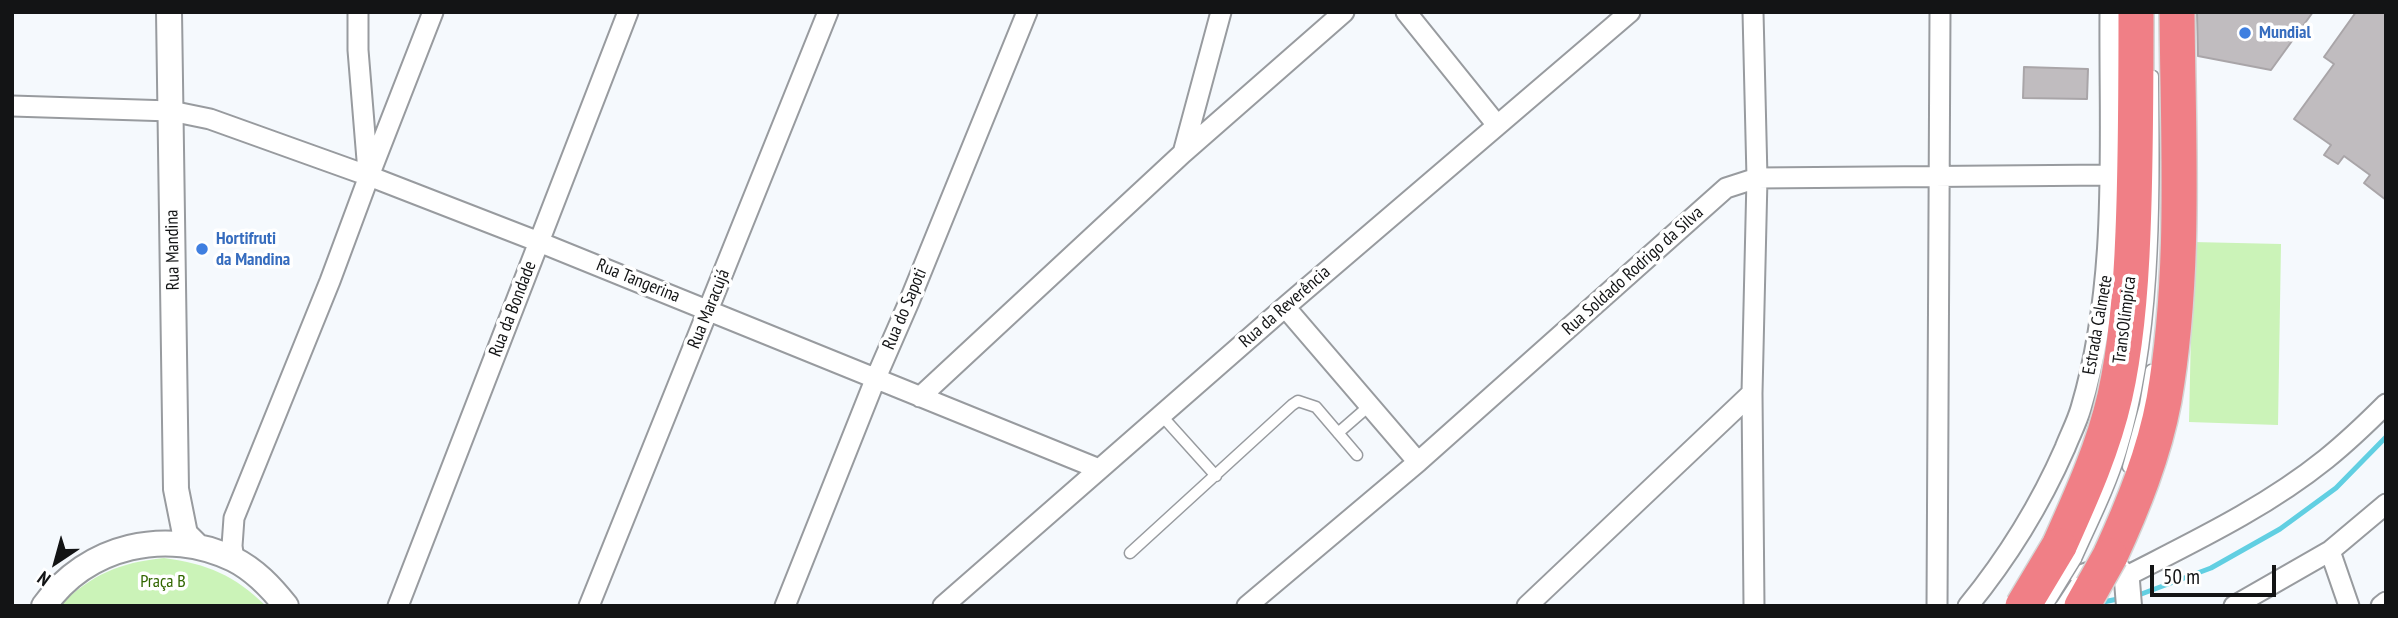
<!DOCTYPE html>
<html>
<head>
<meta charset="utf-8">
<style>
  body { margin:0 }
  #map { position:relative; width:2398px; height:618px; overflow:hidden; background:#f5f9fd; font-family:"PT Sans Narrow",sans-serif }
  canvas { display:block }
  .frame { position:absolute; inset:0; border:14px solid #131415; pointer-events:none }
  .north { position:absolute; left:21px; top:527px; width:70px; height:70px; -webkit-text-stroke:5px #fff; paint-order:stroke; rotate:216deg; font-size:19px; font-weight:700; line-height:28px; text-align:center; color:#131415 }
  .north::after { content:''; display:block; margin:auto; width:24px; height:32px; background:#131415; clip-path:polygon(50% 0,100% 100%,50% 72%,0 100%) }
  .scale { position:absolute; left:2150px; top:565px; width:126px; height:32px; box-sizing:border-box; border:4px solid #131415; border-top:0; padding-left:9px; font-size:21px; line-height:24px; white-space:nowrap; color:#131415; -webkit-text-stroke:5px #fff; paint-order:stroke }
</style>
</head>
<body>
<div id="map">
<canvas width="2398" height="618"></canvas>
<div class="frame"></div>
<div class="north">N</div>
<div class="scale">50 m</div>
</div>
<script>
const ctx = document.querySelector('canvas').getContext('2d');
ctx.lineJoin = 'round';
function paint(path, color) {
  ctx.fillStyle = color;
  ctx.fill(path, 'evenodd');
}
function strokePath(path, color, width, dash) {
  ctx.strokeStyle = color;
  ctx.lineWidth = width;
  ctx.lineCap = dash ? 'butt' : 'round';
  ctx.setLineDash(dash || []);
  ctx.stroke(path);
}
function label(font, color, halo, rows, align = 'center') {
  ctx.font = font + ' "PT Sans Narrow",sans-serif';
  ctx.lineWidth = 7;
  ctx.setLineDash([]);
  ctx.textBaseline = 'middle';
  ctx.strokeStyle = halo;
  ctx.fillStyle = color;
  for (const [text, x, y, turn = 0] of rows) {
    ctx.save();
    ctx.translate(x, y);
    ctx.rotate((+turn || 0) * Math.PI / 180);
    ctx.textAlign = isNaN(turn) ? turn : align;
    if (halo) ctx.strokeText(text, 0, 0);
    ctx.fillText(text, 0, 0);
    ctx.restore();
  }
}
const green = new Path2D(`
  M2193 242 2281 244 2278 425 2189 422Z
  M164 558C208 564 234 575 266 606H59C93 574 118 563 164 558Z`);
const stream = new Path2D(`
  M2136 596 2211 568 2280 529 2336 488 2386 437
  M2098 603 2123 598`);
const building = new Path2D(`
  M2197 12H2313L2271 70 2198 56Z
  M2356 12H2386V200L2364 183 2370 175 2344 156 2338 164 2324 155 2331 145 2294 119 2334 64 2324 57Z
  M2024 67 2088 69 2087 99 2023 98Z`);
const service = new Path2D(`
  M1162 416 1216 476
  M1338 433 1369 406
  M2128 467 2145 405 2151 370
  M1130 553 1292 405 1298 401 1316 407 1357 455
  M2076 559C2092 523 2110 488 2121 451 2157 333 2154 198 2153 76`);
const minor = new Path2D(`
  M358 12V50L368 172
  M1406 12 1497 125
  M1753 12 1757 178 1752 393 1754 606
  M12 106 171 111 210 119 369 176 539 242 1099 469
  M1183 153 1221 12
  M1285 307 1418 462
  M920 397 1183 153 1344 12
  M2330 551 2349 606
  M234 560 232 546 234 518 330 281 369 176 433 12
  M2125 577C2195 541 2265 508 2326 459 2347 442 2367 423 2386 404
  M398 606 628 12
  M589 606 828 12
  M785 606 875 380 909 302 1027 12
  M943 606 1285 307 1630 12
  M1247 606 1418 462 1726 188 1757 178 2110 175
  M1527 606 1752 393
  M1937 606 1940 12
  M1968 606C2008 557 2040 505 2065 448 2070 435 2077 422 2081 408 2119 280 2109 144 2110 12
  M2234 606 2330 551 2386 504
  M2381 606 2386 602`);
const tertiary = new Path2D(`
  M169 12 176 489 185 534 197 546
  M2038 592 2103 570 2120 572 2127 581 2129 606
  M44 606C87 545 167 527 233 559 255 570 271 587 286 606`);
const motorway = new Path2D(`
  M2059 546C2081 497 2103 449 2115 396 2127 342 2131 287 2133 232 2136 158 2136 86 2136 12
  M2110 556C2133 506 2154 454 2164 400 2186 273 2178 141 2177 12`);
const serviceBridge = new Path2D(`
  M2047 606 2076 559
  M2061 606 2076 583`);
const motorwayBridge = new Path2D(`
  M2023 606 2059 546
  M2082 606 2110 556`);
const markers = [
  [2245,33,7,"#3f7fe0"],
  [202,249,7,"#3f7fe0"]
];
const shopNames = [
  ["Mundial",2259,33],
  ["Hortifruti",216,239],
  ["da Mandina",216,260]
];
const streetNames = [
  ["Rua Mandina",173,250,-91],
  ["Rua Soldado Rodrigo da Silva",1633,271,-42],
  ["Rua Tangerina",638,281,22],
  ["Rua da Reverência",1285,307,-41],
  ["Rua da Bondade",513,309,-69],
  ["Rua Maracujá",709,309,-68],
  ["Rua do Sapoti",905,309,-67],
  ["TransOlímpica",2125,320,-83],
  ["Estrada Calmete",2098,325,-80]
];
const parkNames = [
  ["Praça B",163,582]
];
paint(green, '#cbf3b8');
strokePath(stream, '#61cfe2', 5);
paint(building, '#c0bcbf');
strokePath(building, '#a9a5a8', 2);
strokePath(service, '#989b9f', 13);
strokePath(minor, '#989b9f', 23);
strokePath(tertiary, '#989b9f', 28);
strokePath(motorway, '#d5d5d5', 38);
strokePath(service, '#fff', 10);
strokePath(minor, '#fff', 19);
strokePath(tertiary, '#fff', 24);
strokePath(motorway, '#f07f86', 35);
strokePath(serviceBridge, '#989b9f', 13, []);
strokePath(motorwayBridge, '#d5d5d5', 38, []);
strokePath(serviceBridge, '#fff', 10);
strokePath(motorwayBridge, '#f07f86', 35);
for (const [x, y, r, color] of markers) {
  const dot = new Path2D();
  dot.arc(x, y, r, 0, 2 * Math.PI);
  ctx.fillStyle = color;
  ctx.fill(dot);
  strokePath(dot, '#fff', 2.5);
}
label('bold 18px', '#366cbe', '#fff', shopNames, 'left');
label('18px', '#131415', '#fff', streetNames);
label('18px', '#316600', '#fff', parkNames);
</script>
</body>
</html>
